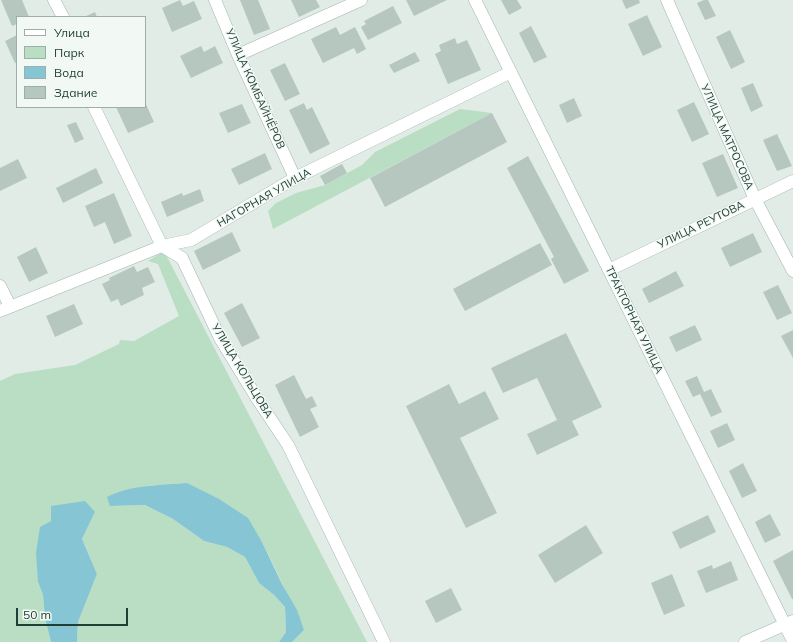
<!DOCTYPE html>
<html>
<head>
<meta charset="utf-8">
<style>
  body { margin:0 }
  #map { position:relative; width:793px; height:642px; overflow:hidden; background:#e1ece7; font-family:Mulish,sans-serif }
  canvas { display:block }
  .legend { position:absolute; left:16px; top:16px; width:130px; height:92px; box-sizing:border-box; background:#f2f9f5; border:1px solid #9eaea9; margin:0; padding:5px 7px; list-style:none; font-size:12px; color:#203e36 }
  .legend li { display:flex; align-items:center; gap:8px; height:20px }
  .legend b { width:20px; border:1px solid #9eaea9 }
  .scale { position:absolute; left:16px; top:608px; width:112px; height:18px; box-sizing:border-box; border:2px solid #203e36; border-top:0; padding-left:5px; font-size:12px; line-height:14px; white-space:nowrap; color:#203e36; -webkit-text-stroke:3px #f2f9f5; paint-order:stroke }
</style>
</head>
<body>
<div id="map">
<canvas width="793" height="642"></canvas>
<ul class="legend">
<li><b style="height:5px;background:#fff"></b>Улица</li>
<li><b style="height:11px;background:#b9dec4"></b>Парк</li>
<li><b style="height:11px;background:#86c6d4"></b>Вода</li>
<li><b style="height:11px;background:#b6c7c0"></b>Здание</li>
</ul>
<div class="scale">50 m</div>
</div>
<script>
const ctx = document.querySelector('canvas').getContext('2d');
ctx.lineJoin = 'round';
function paint(path, color) {
  ctx.fillStyle = color;
  ctx.fill(path, 'evenodd');
}
function strokePath(path, color, width, dash) {
  ctx.strokeStyle = color;
  ctx.lineWidth = width;
  ctx.lineCap = dash ? 'butt' : 'round';
  ctx.setLineDash(dash || []);
  ctx.stroke(path);
}
function label(font, color, halo, rows, align = 'center') {
  ctx.font = font + ' Mulish,sans-serif';
  ctx.lineWidth = 3;
  ctx.setLineDash([]);
  ctx.textBaseline = 'middle';
  ctx.strokeStyle = halo;
  ctx.fillStyle = color;
  for (const [text, x, y, turn = 0] of rows) {
    ctx.save();
    ctx.translate(x, y);
    ctx.rotate((+turn || 0) * Math.PI / 180);
    ctx.textAlign = isNaN(turn) ? turn : align;
    if (halo) ctx.strokeText(text, 0, 0);
    ctx.fillText(text, 0, 0);
    ctx.restore();
  }
}
const green = new Path2D(`
  M460 109 492 113 273 229 268 211 276 203 296 193 325 185 362 165 375 152Z
  M164 251 367 642H292L304 630 274 566 262 542 187 483 147 486 115 493 110 506 145 505 173 519 204 541 227 547 245 557 259 583 274 595 285 607 286 632 279 642H77L78 622 97 574 82 539 95 512 51 521 38 582 43 595 45 618 51 642H0V381L15 374 75 365 119 344 120 340 134 341 179 316 158 264 148 261Z`);
const water = new Path2D(`
  M187 483 219 499 248 518 262 542 282 584 297 610 304 630 292 642H279L286 632 285 607 274 595 259 583 245 557 227 547 204 541 173 519 145 505 110 506 107 497C129 485 162 485 187 483Z
  M85 501 95 512 82 539 97 574 78 622 77 642H51L45 618 43 595 38 582 36 553 40 527 51 521V506Z`);
const building = new Path2D(`
  M1 0H22L29 17H17V24L12 26Z
  M180 0 183 6 194 1 202 19 172 32 162 8Z
  M240 0H258L270 29 254 35Z
  M291 0H316L320 7 299 17Z
  M406 0H447L414 16Z
  M501 0H517L522 8 509 15Z
  M622 0H639L640 3 626 9Z
  M704 0H708L716 16 705 20 697 3Z
  M393 6 402 23 368 40 361 27 366 24 364 21Z
  M95 12 97 17H84Z
  M647 15 662 47 643 56 628 24Z
  M531 26 547 57 534 63 519 33Z
  M336 27 340 35 355 27 366 49 357 54 354 48 323 63 311 39Z
  M730 30 745 62 731 69 716 37Z
  M17 35V62L15 63 5 41Z
  M455 38 457 44 467 40 481 70 448 84 435 54 441 51 439 45Z
  M201 46 204 52 215 46 223 63 191 78 180 56Z
  M415 52 420 61 394 73 389 65Z
  M285 63 300 94 285 101 270 70Z
  M753 83 763 106 751 112 741 88Z
  M574 98 582 116 567 123 559 105Z
  M145 102 154 122 128 133 116 107H145Z
  M694 102 709 134 692 142 677 110Z
  M304 103 307 110 312 107 330 144 310 154 289 110Z
  M242 104 251 123 228 133 219 113Z
  M492 113 507 142 385 207 370 178Z
  M76 122 84 139 75 143 67 125Z
  M777 134 792 166 777 171 763 140Z
  M265 153 272 169 239 185 231 169Z
  M723 154 738 188 717 197 702 163Z
  M528 156 589 271 564 284 551 259 554 257 507 168Z
  M18 159 27 178 0 191V168Z
  M342 164 347 173 325 185 320 176Z
  M96 168 103 183 63 203 56 188Z
  M200 189 204 201 167 217 161 202 182 193 183 196Z
  M114 193 132 236 114 244 105 222 94 227 85 206Z
  M232 232 241 251 203 270 194 251Z
  M753 233 762 252 730 267 721 248Z
  M540 243 552 265 465 311 453 289Z
  M36 247 48 273 29 282 17 257Z
  M134 266 137 272 148 267 155 282 142 288 144 295 121 306 118 299 111 302 102 284 110 280 109 278Z
  M676 271 684 286 649 303 642 289Z
  M778 285 792 313 777 320 763 292Z
  M242 303 260 338 242 347 224 313Z
  M74 304 83 324 55 337 46 316Z
  M695 325 702 340 676 352 669 337Z
  M793 330V358L781 336Z
  M566 333 602 407 572 421 579 435 537 455 527 434 557 420 537 378 503 393 491 368Z
  M294 375 306 399 312 396 317 406 310 409 319 427 300 437 275 385Z
  M697 376 704 392 711 389 722 412 711 417 700 394 693 397 685 381Z
  M449 384 459 404 485 391 499 419 460 438 497 513 466 528 406 406Z
  M727 423 735 440 718 448 710 431Z
  M743 463 757 491 742 498 729 471Z
  M770 514 781 535 765 543 755 522Z
  M708 515 716 532 680 549 672 532Z
  M586 525 603 553 555 583 538 555Z
  M793 550V599H792L773 561Z
  M731 561 738 580 706 593 697 571 712 565 713 569Z
  M672 574 685 606 664 615 651 583Z
  M451 588 462 610 436 623 425 601Z`);
const street = new Path2D(`
  M54 0 63 17
  M215 0 238 55 295 178
  M475 0 793 641
  M667 0 755 199 793 271
  M238 55 361 0
  M94 107 162 246 182 258 220 338 258 400 288 445 384 642
  M609 270 793 181
  M0 286 10 306
  M0 311 162 246 191 240 295 178 511 72`);
const secondary = new Path2D(`
  M745 642 793 621`);
const streetNames = [
  ["УЛИЦА КОМБАЙНЁРОВ",255,89,66],
  ["УЛИЦА МАТРОСОВА",727,137,66],
  ["НАГОРНАЯ УЛИЦА",264,198,-30],
  ["УЛИЦА РЕУТОВА",701,225,-26],
  ["ТРАКТОРНАЯ УЛИЦА",634,320,64],
  ["УЛИЦА КОЛЬЦОВА",242,371,59]
];
paint(green, '#b9dec4');
paint(water, '#86c6d4');
paint(building, '#b6c7c0');
strokePath(street, '#a3b4ae', 13);
strokePath(secondary, '#9fb8b0', 13);
strokePath(street, '#fff', 12);
strokePath(secondary, '#fff', 12);
label('11px', '#203e36', '#f2f9f5', streetNames);
</script>
</body>
</html>
